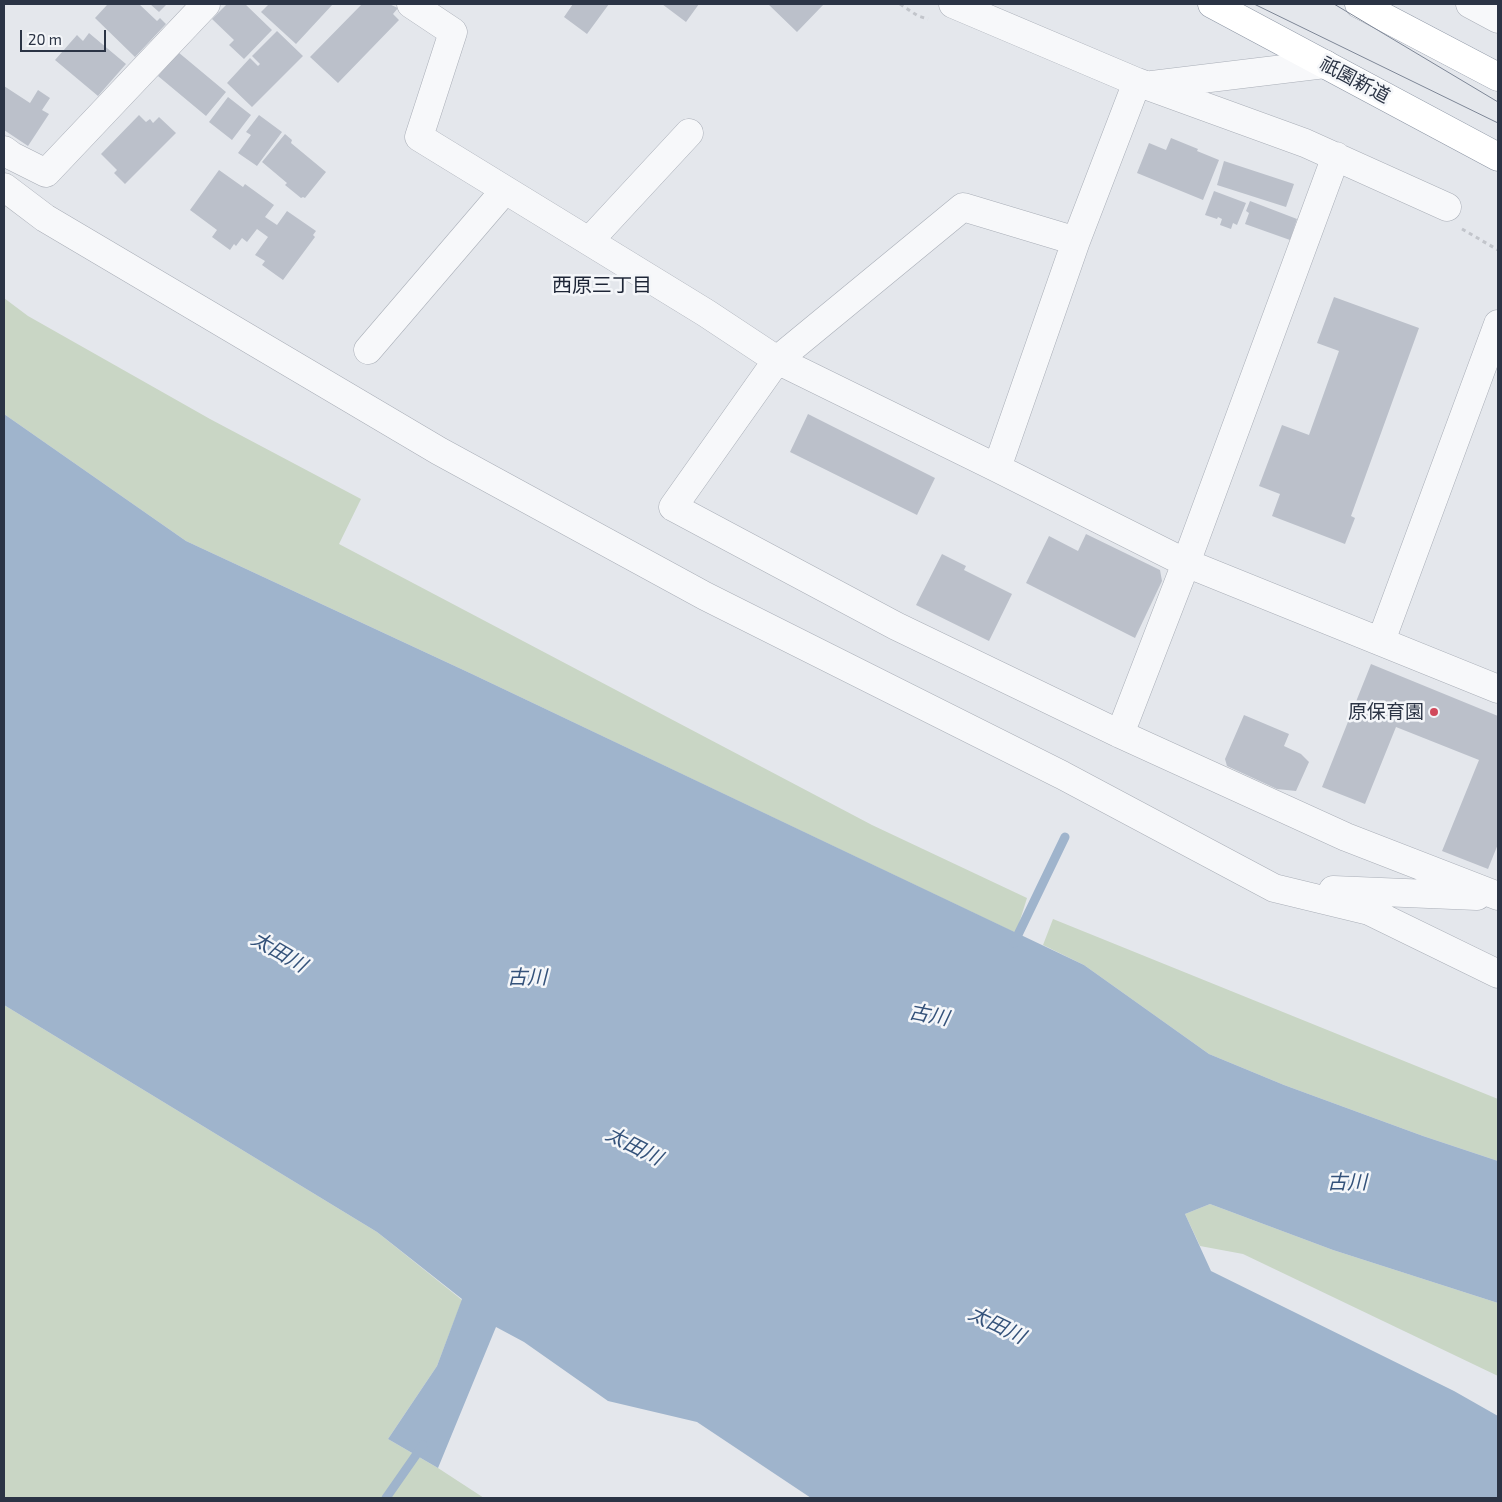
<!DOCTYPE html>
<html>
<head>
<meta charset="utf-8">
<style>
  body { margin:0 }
  #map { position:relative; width:1502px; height:1502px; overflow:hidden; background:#e4e7ec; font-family:"Exo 2",sans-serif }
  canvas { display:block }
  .frame { position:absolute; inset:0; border:5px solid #2b3445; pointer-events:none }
  .scale { position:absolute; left:20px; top:30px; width:86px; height:22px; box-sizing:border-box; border:2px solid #2b3445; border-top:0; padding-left:6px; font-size:15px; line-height:18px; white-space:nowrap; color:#2b3445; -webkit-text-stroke:4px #f4f6f9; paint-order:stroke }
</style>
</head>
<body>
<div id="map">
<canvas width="1502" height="1502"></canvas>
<div class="frame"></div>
<div class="scale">20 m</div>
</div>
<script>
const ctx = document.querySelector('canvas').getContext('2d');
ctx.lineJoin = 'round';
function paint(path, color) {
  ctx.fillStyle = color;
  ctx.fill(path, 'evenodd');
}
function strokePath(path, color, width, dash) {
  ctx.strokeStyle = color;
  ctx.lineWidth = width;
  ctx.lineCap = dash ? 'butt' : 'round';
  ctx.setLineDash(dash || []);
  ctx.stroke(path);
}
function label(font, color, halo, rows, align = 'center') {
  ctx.font = font + ' "Exo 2","Noto Sans JP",sans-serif';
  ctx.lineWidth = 5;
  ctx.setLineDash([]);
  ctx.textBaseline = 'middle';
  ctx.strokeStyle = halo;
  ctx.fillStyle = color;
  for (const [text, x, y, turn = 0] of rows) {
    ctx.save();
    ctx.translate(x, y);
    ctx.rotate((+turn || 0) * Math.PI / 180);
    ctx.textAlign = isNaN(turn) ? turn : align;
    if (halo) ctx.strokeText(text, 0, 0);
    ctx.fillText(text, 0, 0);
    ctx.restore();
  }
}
const green = new Path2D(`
  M4 298 28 316 210 419 361 499 339 544 872 825 1027 898 1016 933 472 674 186 541 4 414Z
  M1053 919 1498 1099V1161L1423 1136 1284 1085 1209 1054 1084 965 1043 945Z
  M4 1005 377 1232 462 1300 437 1366 388 1439 438 1468 484 1498H4Z
  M1210 1204 1333 1250 1498 1303V1376L1243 1254 1200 1246 1185 1214Z`);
const water = new Path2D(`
  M4 414 186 541 472 674 1084 965 1209 1054 1284 1085 1423 1136 1498 1161V1303L1333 1250 1210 1204 1185 1214 1211 1271 1454 1391 1498 1416V1498H811L697 1422 608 1401 524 1342 496 1327 438 1468 388 1439 437 1366 462 1299 377 1232 4 1005Z`);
const stream = new Path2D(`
  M1014 943 1065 837
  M386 1498 423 1445`);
const building = new Path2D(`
  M105 4H139L157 21 160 18 166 24 135 57 95 18 107 5Z
  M150 4H167L159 12Z
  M227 4H245L272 30 244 59 229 45 234 40 212 19Z
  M269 4H333L296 44 261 12Z
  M362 4H389L398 8 393 14 399 20 338 83 310 57Z
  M573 4H609L587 34 564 17Z
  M662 4H699L686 22Z
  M768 4H824L797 32Z
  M277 31 303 56 252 107 227 83 250 58 258 66 260 64 252 56Z
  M89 33 126 64 98 96 55 60 77 35 83 41Z
  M178 52 226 92 206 116 158 76Z
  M4 86 30 103 38 90 50 98 42 110 49 114 28 146 4 130Z
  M228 97 251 115 232 140 209 122Z
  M139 115 146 122 150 119 153 123 159 117 176 133 125 184 114 173 117 170 101 154Z
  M259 115 282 132 257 166 238 153 251 135 246 132Z
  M285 134 292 140 291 143 326 172 305 198 303 197 301 198 285 185 287 183 262 162Z
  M1171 138 1198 149 1197 151 1219 160 1203 200 1137 173 1149 143 1166 150Z
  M1224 161 1294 184 1286 207 1217 185Z
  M219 170 243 187 245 184 274 205 265 217 277 225 287 211 316 231 313 235 315 237 283 280 262 265 265 261 255 255 268 237 257 229 247 242 242 238 236 246 234 244 230 250 212 237 217 230 190 210Z
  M1214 191 1246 203 1237 225 1233 223 1231 229 1220 225 1222 219 1218 217 1217 219 1205 215Z
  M1250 201 1297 219 1290 240 1245 224 1249 213 1246 211Z
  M1334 297 1419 328 1351 516 1355 518 1345 544 1272 516 1280 494 1259 486 1282 425 1309 435 1339 351 1317 343Z
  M808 414 935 478 917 515 790 452Z
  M1086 534 1160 570 1162 581 1135 638 1026 583 1049 536 1078 551Z
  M942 554 966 566 964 570 1012 594 989 641 916 605Z
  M1371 664 1498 716V844L1488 869 1442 851 1479 760 1396 727 1365 804 1322 787Z
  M1244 715 1289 734 1284 746 1301 754 1309 762 1296 791 1277 789 1227 766 1225 759Z`);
const path = new Path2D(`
  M900 4 918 16 928 19
  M1462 229 1498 250`);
const street = new Path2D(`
  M411 4 453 32 419 137 706 313 777 360 997 468 1186 563 1498 689
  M953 4 1137 82 1305 143 1447 207
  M1470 4 1498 19
  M1152 85 1325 64
  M4 150 12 156 46 173 206 4
  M4 187 45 218 439 451 705 596 1062 775 1274 888 1369 911 1498 974
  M589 241 689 133
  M1076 241 963 207 777 360 673 507 896 626 1120 734 1346 837 1498 896
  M368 350 505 190
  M997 468 1076 241 1137 82
  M1381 641 1498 324
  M1120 734 1186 563 1336 156
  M1333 890 1477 896`);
const highway = new Path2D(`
  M1212 4 1498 157
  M1359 4 1498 77`);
const tram = new Path2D(`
  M1254 4 1498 123
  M1334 4 1498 102`);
const markers = [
  [1434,712,5,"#d1495b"]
];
const streetNames = [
  ["祇園新道",1355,80,28]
];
const poiNames = [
  ["原保育園",1424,712]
];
const neighbourhoodNames = [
  ["西原三丁目",602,285]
];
const waterNames = [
  ["太田川",279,952,30],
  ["古川",527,977],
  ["古川",929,1015,11],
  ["太田川",634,1146,27],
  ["古川",1347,1182],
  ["太田川",997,1325,26]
];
paint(green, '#c9d6c5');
paint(water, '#9fb4cc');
strokePath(stream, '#9fb4cc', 9);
paint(building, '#bbc0ca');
strokePath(street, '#a9aeb7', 29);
strokePath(highway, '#8b94a3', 29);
strokePath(path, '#c2c5cb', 3, [4, 4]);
strokePath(street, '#f7f8fa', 28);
strokePath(highway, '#fff', 28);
strokePath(tram, '#7d8696', 1);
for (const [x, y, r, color] of markers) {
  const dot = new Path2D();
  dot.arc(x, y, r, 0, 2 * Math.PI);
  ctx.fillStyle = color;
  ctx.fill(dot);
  strokePath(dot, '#f4f6f9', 2);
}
label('19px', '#2b3445', '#f4f6f9', streetNames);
label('19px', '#2b3445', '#f4f6f9', poiNames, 'right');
label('20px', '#1d2536', '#f4f6f9', neighbourhoodNames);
label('italic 20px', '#34527a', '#f4f6f9', waterNames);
</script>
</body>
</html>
